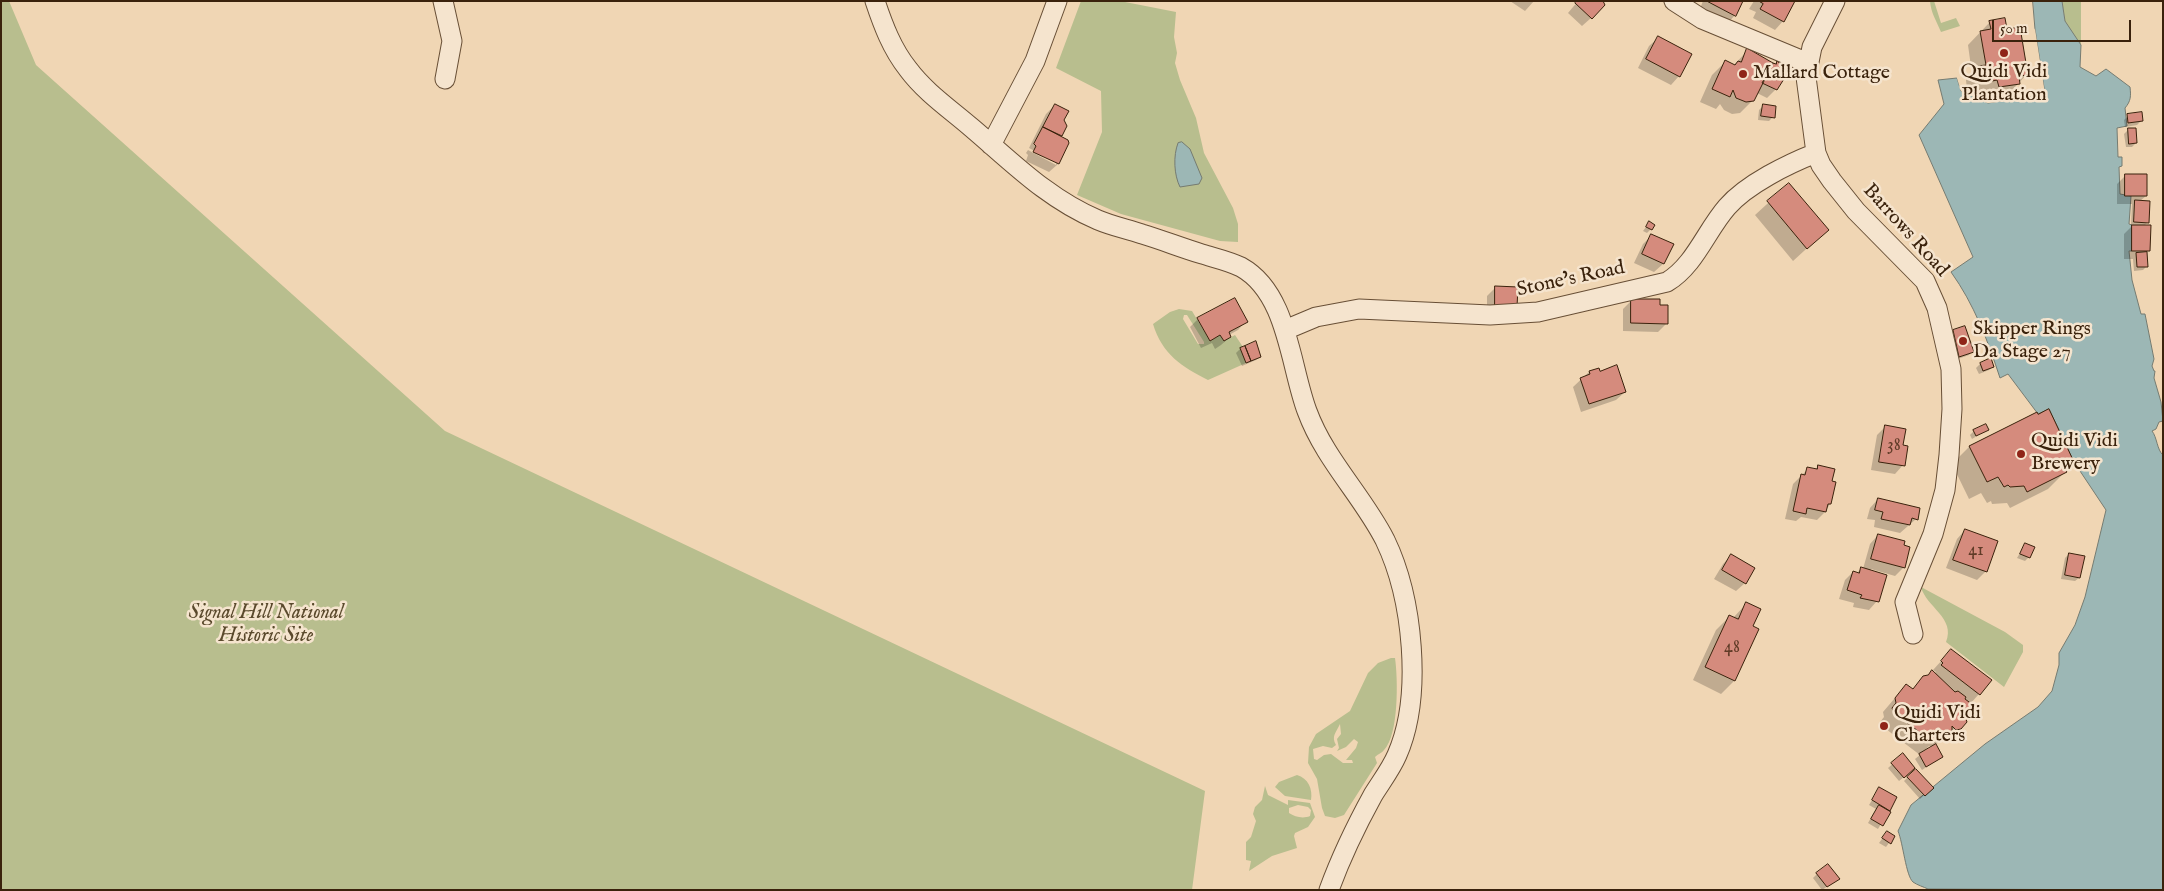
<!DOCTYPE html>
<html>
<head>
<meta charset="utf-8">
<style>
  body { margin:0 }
  #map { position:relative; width:2164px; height:891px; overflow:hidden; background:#f0d6b4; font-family:"IM FELL English",serif }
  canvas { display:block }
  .frame { position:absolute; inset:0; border:2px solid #3a220c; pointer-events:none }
  .scale { position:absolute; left:1992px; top:20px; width:139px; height:22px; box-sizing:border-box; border:2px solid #3a220c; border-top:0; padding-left:6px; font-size:15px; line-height:18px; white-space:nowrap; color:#3a220c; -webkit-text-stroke:4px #f5e4ce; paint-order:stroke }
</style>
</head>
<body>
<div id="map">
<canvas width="2164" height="891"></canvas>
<div class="frame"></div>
<div class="scale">50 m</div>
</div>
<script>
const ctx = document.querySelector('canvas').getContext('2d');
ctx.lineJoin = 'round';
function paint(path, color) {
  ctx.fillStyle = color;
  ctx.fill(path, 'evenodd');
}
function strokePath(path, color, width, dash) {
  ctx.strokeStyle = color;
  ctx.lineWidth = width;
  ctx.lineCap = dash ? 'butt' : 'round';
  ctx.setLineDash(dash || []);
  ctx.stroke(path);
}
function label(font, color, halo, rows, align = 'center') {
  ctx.font = font + ' "IM FELL English",serif';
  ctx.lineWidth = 5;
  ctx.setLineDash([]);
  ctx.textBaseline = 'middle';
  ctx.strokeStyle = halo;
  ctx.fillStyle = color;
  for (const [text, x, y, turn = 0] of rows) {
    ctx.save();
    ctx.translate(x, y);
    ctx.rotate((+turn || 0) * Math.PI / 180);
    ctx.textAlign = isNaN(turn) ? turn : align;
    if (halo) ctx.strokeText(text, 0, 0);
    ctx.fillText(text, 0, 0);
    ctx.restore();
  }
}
const green = new Path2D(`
  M1 1H9L36 65 445 431 1205 791 1192 890H1Z
  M1081 1H1120L1176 12 1174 37 1177 53 1175 63 1180 80 1196 118 1204 153 1233 208 1238 224V242L1220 241 1121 214 1077 195 1102 132 1101 91 1056 68Z
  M1930 1H1934L1941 23 1956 18 1960 26 1941 32C1936 20 1931 13 1930 1Z
  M2062 1 2081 2V45L2065 21Z
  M1179 309 1192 311 1210 341 1220 335 1224 341 1235 335 1243 347 1240 348 1246 363 1208 380C1182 367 1162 354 1153 324L1170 312ZM1184 315H1187L1204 342V344H1198L1183 319Z
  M1921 587 2005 632 2023 645V652L2004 687 1946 642C1956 618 1926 607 1921 587Z
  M1391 658H1395C1398 678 1399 735 1384 750 1382 753 1378 754 1375 757L1377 763 1344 815 1335 818 1325 816 1322 808 1317 779 1308 763 1309 747 1316 734 1350 711 1368 673 1378 663ZM1340 724 1341 734 1337 739 1339 748 1337 751 1346 747 1354 739 1358 742 1356 748 1346 760H1352L1353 763H1343L1331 754 1324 755 1317 760 1314 759 1313 749 1323 746 1332 748 1336 745C1331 736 1336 733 1340 724Z
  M1297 775C1308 778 1313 789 1311 800L1285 796 1275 787 1279 782Z
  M1265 786 1268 795 1288 805V800L1310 803 1315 817 1308 827 1295 833 1294 836 1297 848 1272 856 1249 871 1251 861 1246 860V842L1251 837 1256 821 1253 814 1255 807 1262 800ZM1298 805 1308 807 1311 810 1310 816C1303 819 1295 817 1289 813V808Z`);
const water = new Path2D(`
  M2033 1H2062L2065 21 2081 45 2080 67 2096 76 2106 69 2130 87C2131 96 2131 101 2125 108L2127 126 2117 128 2118 157H2122V166L2119 167 2120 194 2131 196 2129 224 2132 225V251H2129L2132 280 2141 314H2145L2154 359 2152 366 2154 371H2155L2154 378 2161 402 2163 421 2159 422 2156 429 2152 431C2157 437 2157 450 2163 455V890L1928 889C1924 887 1917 885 1913 882 1906 876 1903 843 1898 831L1911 805 1985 744 2038 707 2052 691 2059 665V653L2075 625 2085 597 2106 510 2074 462 2049 409 2038 414 2008 374 2000 378C1988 341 1974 304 1951 272L1973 257 1919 135 1944 104 1938 80 1957 78 1961 91 1988 103 2045 94 2035 29Z
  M1182 142 1190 149 1202 178 1199 184 1180 187C1174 175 1173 156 1178 143Z`);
const pier = new Path2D(`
  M2035 29 2045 94 1988 103 1961 91 1956 75 1959 77 1963 89 1988 100 2043 92 2033 30Z`);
const shadow = new Path2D(`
  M1510 1H1534L1525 11Z
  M1578 1 1591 18 1582 26 1568 13Z
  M1703 1H1741L1735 15 1727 24 1699 11Z
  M1754 1H1794L1783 21 1775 30 1753 18 1756 12 1749 9Z
  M1990 22 2027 74 2006 97 1986 100 1985 93 1976 94 1975 88 1967 90 1966 80 1972 74 1968 45Z
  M1658 38 1679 76 1671 85 1638 68 1649 46Z
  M1748 50 1775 65 1776 89 1767 98 1757 93 1753 100 1740 113 1732 114 1724 110 1720 104 1716 109 1700 102 1712 75 1725 62 1733 66Z
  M1055 105 1066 126 1060 137 1068 143 1058 164 1049 172 1026 161 1028 155 1026 153 1028 150 1056 165V162L1029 148 1046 114Z
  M1763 106 1773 117 1769 121 1758 120 1759 110Z
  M2128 116 2141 121 2137 125 2125 127 2124 120Z
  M2128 130 2136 143 2132 147H2126L2124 134Z
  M2126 175 2146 196 2140 201 2148 222 2144 226 2149 250 2146 253 2147 266 2143 270 2134 271 2133 259H2124V234L2133 225H2131L2132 204H2117V184Z
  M1789 184 1827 230 1793 261 1755 215Z
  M1649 223 1651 229 1647 233 1643 231Z
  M1652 235 1672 245 1663 264 1654 272 1634 263 1643 244Z
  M1495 288H1516L1487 315V296Z
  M1632 300 1659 306 1667 323 1658 332 1623 331V309Z
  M1198 319 1246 321 1238 330 1229 335 1230 337 1221 345 1215 349 1212 343 1201 348 1190 327Z
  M1954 331 1973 351 1969 355 1955 360 1950 335Z
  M1255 343 1260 357 1256 360 1242 366 1236 353 1240 349Z
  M1990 360 1993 366 1989 370 1979 374 1976 368 1980 364Z
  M1598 369 1625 392 1616 400 1581 412 1573 387 1589 372Z
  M2038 416 2072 462 2064 470 2065 472 2048 489 2010 508 2007 503 1992 504 1991 501 1987 503 1981 493 1969 499 1952 464 1969 447Z
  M1886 426 1901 446 1903 465 1895 474 1871 470 1877 435Z
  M1987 430 1972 439 1970 435 1974 431Z
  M1818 467 1831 482 1830 504 1825 512 1817 520 1801 517 1796 521 1785 519 1793 484 1808 469 1814 470Z
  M1878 499 1916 519 1900 533 1874 527 1875 520 1867 519 1870 508Z
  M1965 530 1986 571 1977 580 1946 568 1957 539Z
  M1878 535 1904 567 1895 576 1871 569 1877 601 1869 610 1853 607 1854 603 1839 599 1845 580 1853 572 1857 573 1861 569H1863L1870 544Z
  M2025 544 2029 557 2025 561 2017 558Z
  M2069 554 2079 578 2075 581 2061 579 2065 558Z
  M1731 556 1745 583 1736 591 1714 579 1723 564Z
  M1746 604 1752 626 1758 629 1734 681 1721 694 1693 680 1716 630 1729 617 1733 618Z
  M1943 659 1979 694 1970 704 1960 728 1947 741 1940 740 1935 746 1941 757 1922 770 1915 759 1920 755 1882 726 1880 722 1884 717 1883 712 1906 685 1912 690 1924 677 1934 674 1936 672 1933 670ZM1929 746 1934 747 1923 752Z
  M1903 755 1910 772 1899 781 1888 768Z
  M1908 777 1928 792 1920 799 1904 781Z
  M1879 789 1896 798 1878 829 1868 823 1876 809 1869 805Z
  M1887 832 1894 836 1886 847 1879 843Z
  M1817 874 1834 882 1822 890 1813 878Z`);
const building = new Path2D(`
  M1577 1H1603L1605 5 1592 19 1575 3Z
  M1707 1H1743L1736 16Z
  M1759 1H1795L1784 22 1760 9 1763 4Z
  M2005 18 2007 29 2020 27 2028 75 2019 76 2020 84 1999 87 1997 80 1988 82V76L1980 77 1978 66 1986 65 1980 31 1991 29 1989 21Z
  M1658 36 1692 54 1680 77 1646 59Z
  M1747 48 1773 63 1754 101 1746 102 1736 98 1733 90 1730 97 1712 89 1725 60 1735 65 1738 61 1741 62Z
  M1777 61 1789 71 1777 90 1762 83 1773 63 1776 64Z
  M1055 104 1069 111 1064 120 1067 126 1062 136 1043 127Z
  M1763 104 1776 106 1775 118 1761 116Z
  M2142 112 2143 121 2128 123 2127 114Z
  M1043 127 1068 140 1069 143 1059 164 1033 152 1036 146 1034 144Z
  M2128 128H2136L2137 143 2129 144Z
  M2125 174H2147V196H2125Z
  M1789 183 1829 230 1807 249 1767 201Z
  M2135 200 2150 201 2149 223 2134 222Z
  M1649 221 1655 225 1652 230 1646 227Z
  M2132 225H2151L2150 251H2132Z
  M1651 234 1674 244 1664 264 1642 254Z
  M2147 252 2148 267H2137L2136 253Z
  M1495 286 1518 287 1517 307H1495Z
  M1235 298 1248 322 1229 332 1231 337 1224 341 1220 335 1210 341 1197 318Z
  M1631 299H1660V305H1668V324L1631 323Z
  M1965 326 1974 352 1959 357 1953 330Z
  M1256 341 1261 357 1251 361 1245 346Z
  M1245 346 1251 361 1246 363 1240 348Z
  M1991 358 1994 367 1983 371 1980 363Z
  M1617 365 1626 392 1589 404 1580 378 1590 374 1589 371 1599 368 1600 371Z
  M2049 409 2074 462 2064 468 2067 472 2027 492 2024 486 2010 487 2008 485 2004 487 1998 477 1987 482 1969 446 2037 412 2038 414Z
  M1986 424 1989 430 1976 436 1973 430Z
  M1885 425 1906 429 1903 445 1908 446 1905 466 1879 462Z
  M1818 465 1835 469 1832 481 1836 482 1831 504H1828L1826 512 1807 508 1806 514 1793 511 1801 474 1805 475 1807 467 1817 469Z
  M1878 498 1920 508 1918 520 1912 518 1910 525 1881 519 1883 512 1875 510Z
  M1965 529 1998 541 1987 572 1953 560Z
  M1878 534 1905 541 1904 545 1910 547 1905 568 1871 559Z
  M2025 543 2035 547 2030 558 2020 554Z
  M2069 553 2085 556 2080 578 2065 575Z
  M1731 554 1755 568 1746 584 1722 570Z
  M1861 567 1887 575 1879 602 1860 598 1862 595 1847 590 1853 571 1859 573Z
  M1746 602 1761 609 1753 626 1759 629 1735 681 1705 667 1729 615 1738 619Z
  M1951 649 1992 680 1980 695 1941 665 1943 663 1941 661Z
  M1932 670 1955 692 1958 691 1966 697 1965 699 1973 705 1965 716 1967 722 1961 729 1956 730 1952 726V730L1948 735 1941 734 1934 743 1894 713 1892 708 1896 703 1895 698 1906 684 1913 689 1923 676 1928 675Z
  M1936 744 1943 757 1926 767 1919 754Z
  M1903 753 1915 768 1904 778 1891 763Z
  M1916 769 1934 788 1925 796 1907 777Z
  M1879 787 1897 797 1890 811 1872 800Z
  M1879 805 1891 812 1883 826 1871 819Z
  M1887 831 1895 836 1891 844 1882 838Z
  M1828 864 1840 879 1827 887 1816 873Z`);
const minor = new Path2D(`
  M443 1 452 41 445 79
  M875 1C883 25 892 49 908 69 925 92 950 109 972 128 1012 162 1048 199 1098 220 1112 226 1127 229 1142 234 1162 240 1182 248 1202 254 1215 258 1229 261 1241 267 1288 293 1290 366 1307 411 1325 460 1362 495 1385 540 1413 598 1423 696 1397 755 1391 769 1381 782 1373 795 1356 826 1341 857 1329 890
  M1674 1 1702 19 1808 63
  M1835 1 1812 47 1806 77 1816 153 1821 165 1832 181 1856 211 1925 281 1937 308 1951 369 1952 409 1949 455 1945 490 1933 534 1905 602 1913 634
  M991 145 1035 61 1057 1
  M1285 330 1316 317 1359 309 1490 315 1538 312 1667 282C1695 265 1706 231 1727 207 1747 184 1788 164 1816 153`);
const markers = [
  [2004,53,5,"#8f2418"],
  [1743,74,5,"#8f2418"],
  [1963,341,5,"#8f2418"],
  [2021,454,5,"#8f2418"],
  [1884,726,5,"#8f2418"]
];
const numberNames = [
  ["38",1894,446],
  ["41",1976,551],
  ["48",1732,648]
];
const poiNames = [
  ["Quidi Vidi",2004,73,"center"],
  ["Plantation",2004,96,"center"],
  ["Mallard Cottage",1753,74],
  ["Skipper Rings",1973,330],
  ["Da Stage 27",1973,353],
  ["Quidi Vidi",2031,442],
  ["Brewery",2031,465],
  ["Quidi Vidi",1894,714],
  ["Charters",1894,737]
];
const streetNames = [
  ["Barrows Road",1905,231,48],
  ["Stone's Road",1571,280,-12]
];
const parkNames = [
  ["Signal Hill National",266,614],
  ["Historic Site",266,637]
];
paint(green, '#b8be8e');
paint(water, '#9cb7b5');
strokePath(water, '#757b71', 1);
paint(pier, '#f0d6b4');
paint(shadow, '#0003');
paint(building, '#d58b7d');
strokePath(building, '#3a220c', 1);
strokePath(minor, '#684f36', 21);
strokePath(minor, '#f5e4ce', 19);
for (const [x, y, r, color] of markers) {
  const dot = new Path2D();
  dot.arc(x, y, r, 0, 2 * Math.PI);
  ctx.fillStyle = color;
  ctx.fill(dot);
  strokePath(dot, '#f5e4ce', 2);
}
label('18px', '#613c28', null, numberNames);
label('20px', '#3a220c', '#f5e4ce', poiNames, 'left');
label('20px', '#3a220c', '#f5e4ce', streetNames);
label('italic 20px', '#5a492c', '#f5e4ce', parkNames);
</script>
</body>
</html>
